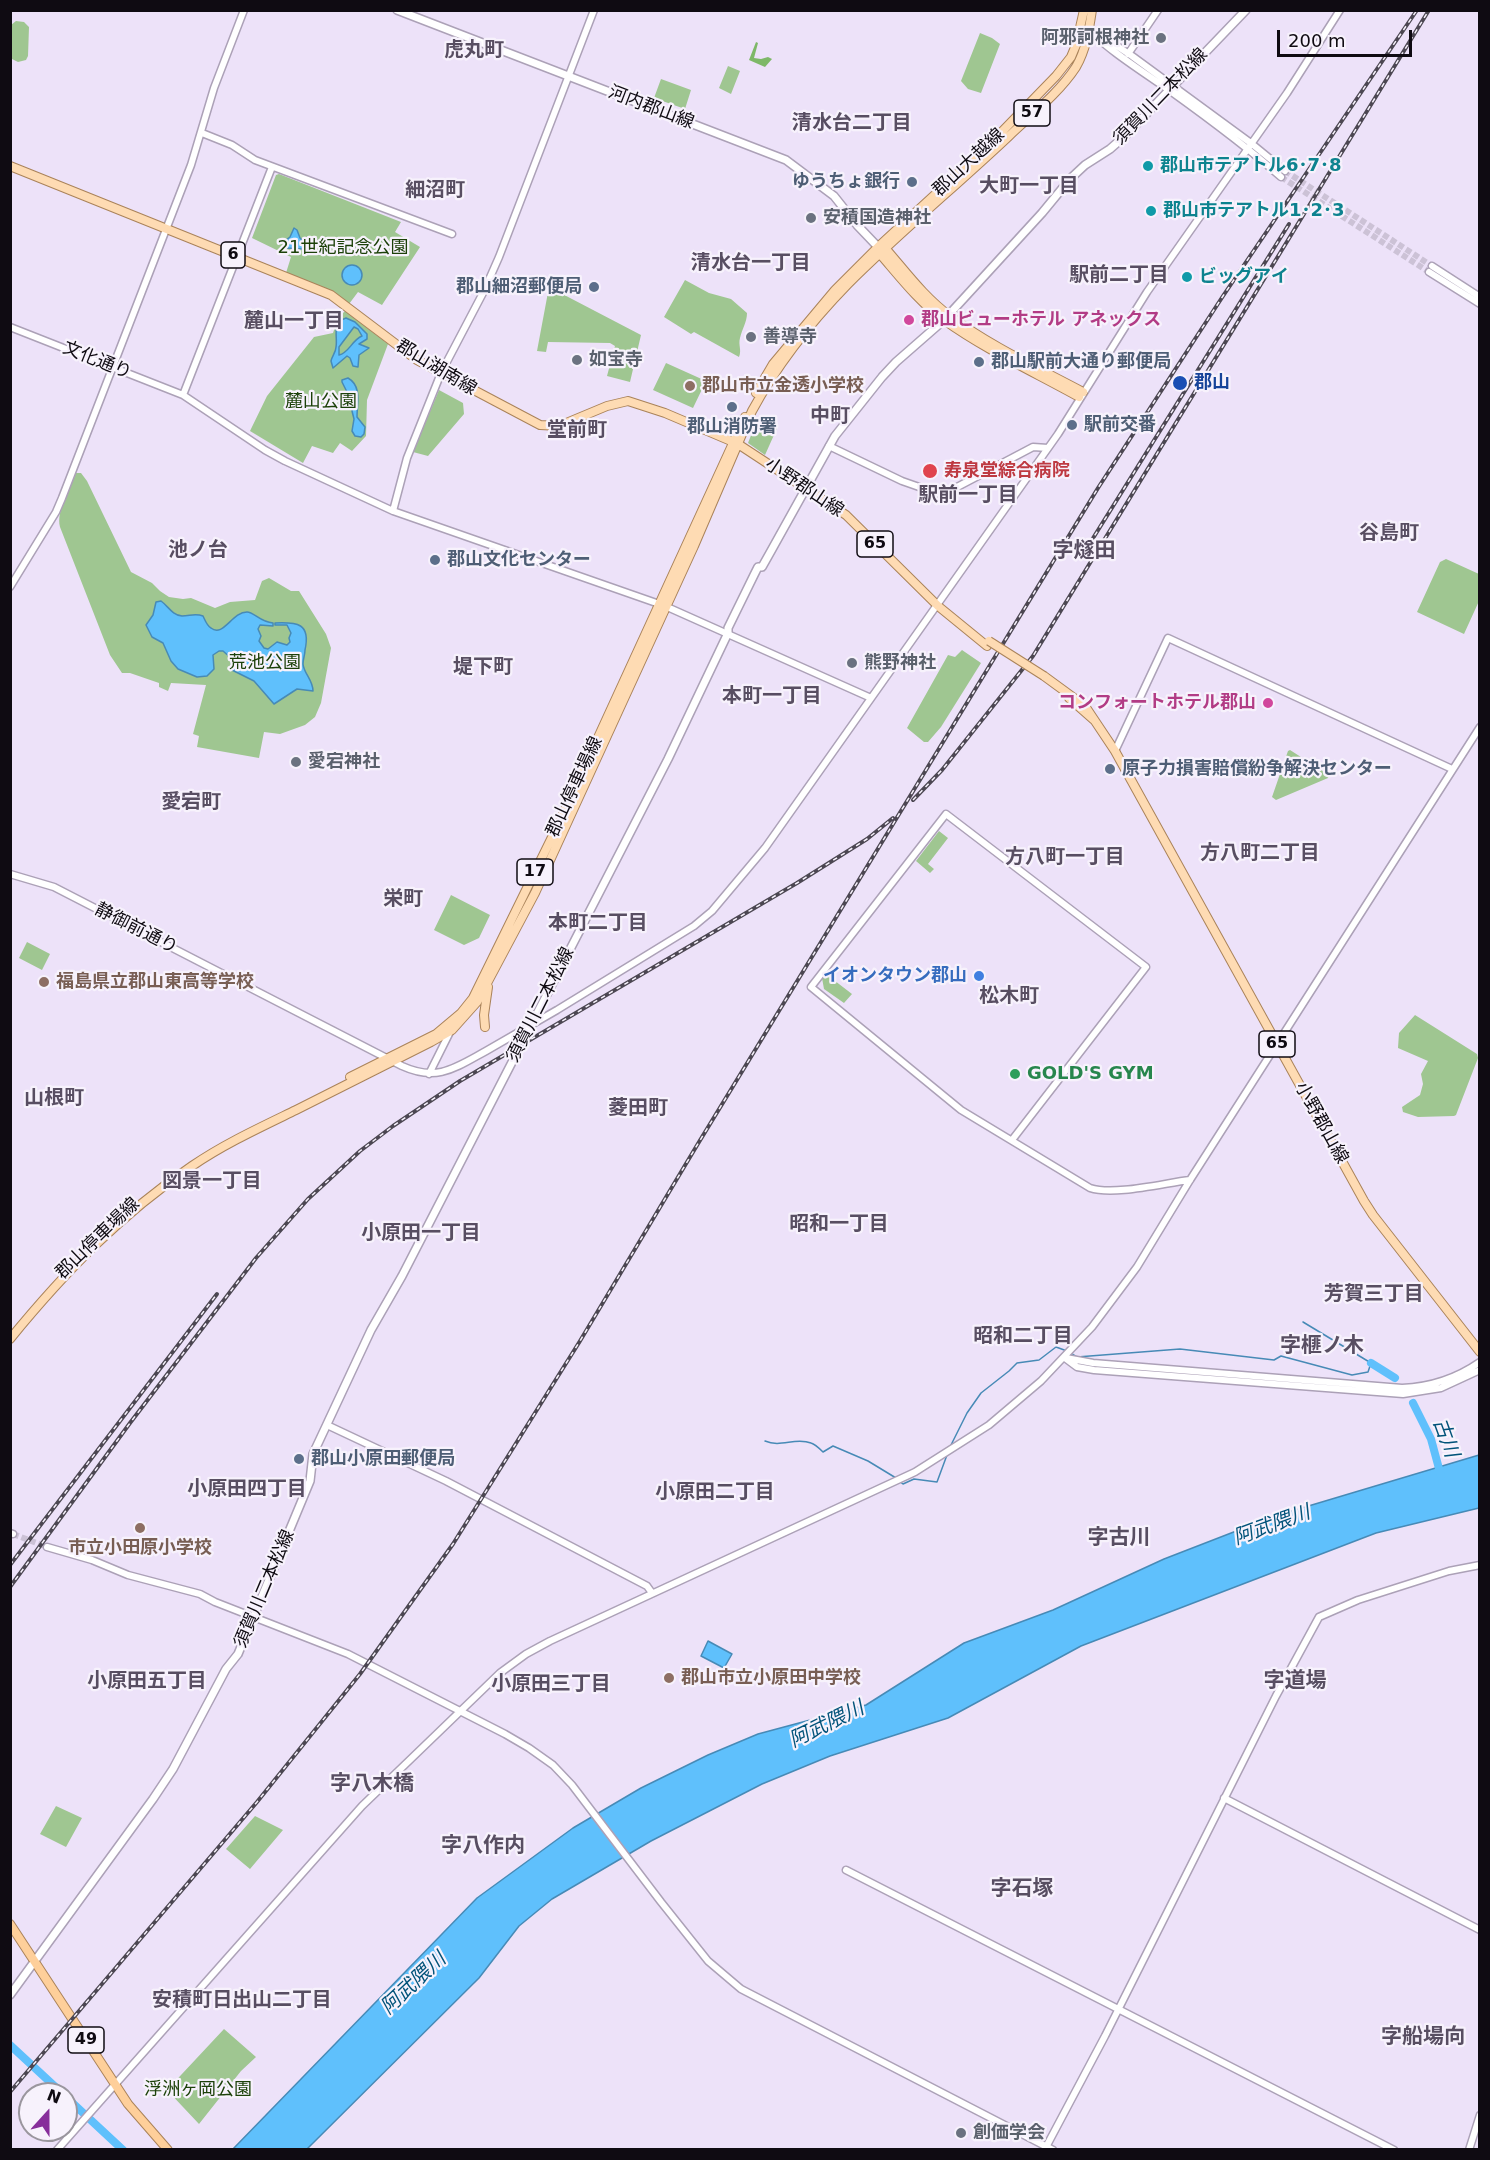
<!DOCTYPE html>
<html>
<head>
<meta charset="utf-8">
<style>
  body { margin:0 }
  #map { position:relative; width:1490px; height:2160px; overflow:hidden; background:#ede2f9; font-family:"DejaVu Sans",sans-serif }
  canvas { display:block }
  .frame { position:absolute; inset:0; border:12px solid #0f0b12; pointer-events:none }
  .north { position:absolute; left:18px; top:2082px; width:60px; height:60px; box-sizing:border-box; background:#f7f2fc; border:2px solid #9a969e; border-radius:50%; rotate:21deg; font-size:16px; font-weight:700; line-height:24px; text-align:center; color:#0f0b12 }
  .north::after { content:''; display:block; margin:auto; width:21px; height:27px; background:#872e9b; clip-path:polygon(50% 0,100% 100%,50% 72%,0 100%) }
  .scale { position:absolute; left:1277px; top:30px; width:135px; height:27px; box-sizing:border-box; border:3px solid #0f0b12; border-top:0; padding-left:8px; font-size:18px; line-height:21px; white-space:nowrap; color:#0f0b12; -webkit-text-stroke:4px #f7f2fc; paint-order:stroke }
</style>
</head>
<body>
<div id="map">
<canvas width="1490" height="2160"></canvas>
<div class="frame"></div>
<div class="north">N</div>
<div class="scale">200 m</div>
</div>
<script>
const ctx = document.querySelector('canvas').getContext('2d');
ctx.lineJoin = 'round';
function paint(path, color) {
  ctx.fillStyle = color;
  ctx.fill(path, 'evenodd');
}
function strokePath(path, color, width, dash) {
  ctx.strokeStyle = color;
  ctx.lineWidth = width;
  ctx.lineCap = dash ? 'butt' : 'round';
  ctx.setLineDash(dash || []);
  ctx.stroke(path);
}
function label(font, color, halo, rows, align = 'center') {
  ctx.font = font + ' "DejaVu Sans","Noto Sans JP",sans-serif';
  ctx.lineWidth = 4.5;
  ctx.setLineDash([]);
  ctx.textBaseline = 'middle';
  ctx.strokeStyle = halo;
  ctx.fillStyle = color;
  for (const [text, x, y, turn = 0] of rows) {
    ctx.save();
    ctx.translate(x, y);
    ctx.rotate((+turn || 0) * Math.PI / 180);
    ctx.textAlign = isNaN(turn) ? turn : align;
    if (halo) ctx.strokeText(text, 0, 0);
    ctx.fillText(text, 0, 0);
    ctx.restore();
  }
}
const green = new Path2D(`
  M16 21 24 22 29 27 28 56 26 60 18 62 10 58 11 25Z
  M980 33 992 38 1000 44 981 93 968 89 961 81Z
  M728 66 740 71 731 94 719 88Z
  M661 79 691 90 685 109 654 98Z
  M279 174 401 222 395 232 420 247 382 305 358 292 349 304 334 292 286 273 291 257 252 238 276 175Z
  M685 280 709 293 731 299 747 313C747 322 742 329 740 338 738 345 742 350 739 357L694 332 691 334 664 317Z
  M549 287 641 335 630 382 607 376 615 346 610 343 548 342 546 352 537 351Z
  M345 311 388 344 367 400 366 436 352 451 340 443 333 453 312 446 303 463 250 431 267 396 314 337 333 333 338 318Z
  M666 363 706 381 693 408 653 390Z
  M439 390 463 403 464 414 428 456 413 452Z
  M760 419 778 426 765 455 748 443 757 420Z
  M76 473H81L87 481 131 572 152 583 160 591 169 597 183 599 191 598 215 608 230 602 255 600 262 581 269 578 291 591H299L326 634 331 648 321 703 315 717 305 725 280 734 264 732 259 758 197 747 199 736 193 734 206 685 171 683 168 691 159 687V683L130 673H122L110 655 60 527C56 510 70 489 76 473Z
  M1446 559 1479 574V601L1464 634 1417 612 1440 562Z
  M962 650 981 663 941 727 928 742H924L907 728 948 655 955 657Z
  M1290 750 1329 775 1328 778 1276 800 1272 797 1288 751Z
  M939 831 948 838 928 864 934 869 930 873 916 861Z
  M451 895 490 915 479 938 464 945 434 930Z
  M27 942 50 954 42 970 19 958Z
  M826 974 852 994 844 1003 824 989 822 978Z
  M1415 1015 1477 1054 1478 1058 1456 1115 1454 1116 1418 1117 1403 1112 1402 1107 1420 1095 1423 1084 1421 1074 1428 1061 1398 1048 1399 1033Z
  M56 1806 82 1818 66 1847 40 1834Z
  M255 1816 283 1830 250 1869 226 1849Z
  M224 2029 256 2057 241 2071 199 2124 167 2090Z`);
const forest = new Path2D(`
  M756 42 758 43 754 58 761 59 768 57 772 59 765 67 749 60Z`);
const water = new Path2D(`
  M294 228 297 230 300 238 305 243 302 249 286 248V240L290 237Z
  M342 275a10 10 0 1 1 20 0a10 10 0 1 1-20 0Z
  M346 318 355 322 367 334V339L359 344 369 348 359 355 358 367 353 366 350 358 347 356 333 368 331 361C332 356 336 352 336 347 338 336 331 323 346 318ZM354 327 358 329 362 336C352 340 349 353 339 355V347Z
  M348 378C362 386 357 403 357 417L365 427 364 434 361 437 355 436 352 431 354 419 352 411 353 404 342 382V380Z
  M161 601C168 606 172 615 182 616 190 616 195 613 203 616 205 620 207 626 211 628 223 638 232 612 247 612 254 612 260 622 273 623V626L260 625 258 629 261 636 259 641 264 648 268 649 277 642 287 645 290 642 289 638 291 633 287 625H275V623C297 622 311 623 305 650 305 655 303 659 303 664 304 674 313 680 313 691L297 689 274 704 254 681 232 670 231 658 223 651H219L213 655 214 669 207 676 197 677 178 669 171 661 163 643 152 637 146 625 153 615 156 602Z
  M1479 1455V1508L1376 1533 1081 1646 948 1718 830 1756 762 1784 651 1841 552 1899 519 1926 479 1978 307 2149 232 2150 477 1898 573 1828 641 1788 708 1755 758 1734 866 1705 964 1643 1053 1610 1164 1559 1275 1516Z
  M708 1641 732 1654 724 1668 701 1656Z`);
const stream = new Path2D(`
  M1071 1353 1077 1357 1180 1349 1274 1360 1281 1356 1352 1375 1368 1372 1371 1363 1303 1322
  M765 1441C781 1448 795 1437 811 1443 815 1444 819 1448 823 1452L833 1446 868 1461 896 1478
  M950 1447 967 1413 981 1393 1009 1371 1017 1363 1039 1360 1056 1347 1067 1351
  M899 1481 903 1484 914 1479 937 1482 947 1455`);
const river = new Path2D(`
  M1371 1363 1395 1378
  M1413 1403 1431 1439 1441 1476
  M10 2045 63 2094
  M66 2097 123 2150`);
const tertiaryTunnel = new Path2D(`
  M1285 171 1432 266
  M1281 177 1429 272
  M13 1534 47 1547`);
const tertiary = new Path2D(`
  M1089 28C1097 43 1152 78 1169 90 1208 118 1245 145 1281 177
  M1090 28 1132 56 1252 144 1285 171
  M1128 54 1158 10
  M202 133 232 145 255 160 452 234
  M1432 266 1480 297
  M1429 272 1480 304
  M10 327 183 395 265 450 285 461 393 511 665 606 871 698
  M183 395 272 167
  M829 446 902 481 942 495 1033 447 1048 448
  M393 511 407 458 441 373 484 291 499 257 594 10
  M10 587 56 512 62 498 191 165 214 88 244 10
  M1115 751 1168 638 1452 769
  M10 874 54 887 402 1066C437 1082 455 1068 486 1051L557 1010 694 926 712 911 765 848 1058 434 1147 292 1287 93 1340 10
  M429 1074 451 1030
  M1012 1140 1146 967 946 814 811 987 961 1110 1090 1188C1114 1196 1164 1183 1190 1180
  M1065 1358 1077 1367 1094 1370 1403 1394 1441 1388 1480 1370
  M1066 1358 1093 1363 1402 1388C1429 1387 1457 1378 1480 1362
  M327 1425 446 1481 647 1586 652 1593
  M10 1533 13 1534
  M47 1547 92 1560 128 1575 200 1594 215 1602 348 1654 505 1734 529 1748 553 1765 572 1785 661 1902 708 1961 741 1989 1053 2150
  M1224 1798 1480 1930
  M846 1870 1394 2150
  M1045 2149 1105 2036 1276 1696 1319 1617 1358 1600 1449 1571 1480 1565
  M57 2150 362 1806 500 1673 526 1654 550 1641 915 1472 989 1425 1041 1381 1092 1327 1137 1267 1190 1180 1480 727
  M1469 2150 1480 2115`);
const secondary = new Path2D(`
  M397 10 786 160 834 196 857 225 878 247
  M10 1995 153 1799 173 1769 226 1669 238 1654 310 1481 313 1454 371 1330 402 1276 668 759 728 633V628L754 575 758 567H762L771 551 835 436 882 377 896 362 944 320 1042 213 1070 179 1085 165 1110 149 1126 135 1246 10`);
const primary = new Path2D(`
  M10 166 331 295 417 360 540 425 559 426 607 406 628 401 665 413 738 444 846 515 938 606 987 646
  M883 248 886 249C906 272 925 298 950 316 990 346 1038 368 1083 392
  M879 251 880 254C900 277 919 302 944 320 986 350 1034 372 1079 397
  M756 393 773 364 835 290 878 247 989 145 1056 76 1071 57 1076 45 1084 10
  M1044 676 1085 706 1115 751 1364 1201 1373 1215 1480 1352
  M1069 698 1094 720
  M485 1027 484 1015 488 987
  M350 1077 436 1034 461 1013 473 998 557 827 745 417
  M10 1339C64 1273 121 1214 192 1166 224 1144 261 1127 296 1110 341 1087 386 1065 431 1042L452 1030 477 1002 535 893 694 546 752 411C777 365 811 322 848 284 899 233 956 186 1009 136 1031 115 1059 93 1076 67 1086 50 1089 30 1092 10`);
const trunk = new Path2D(`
  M10 1924 128 2104 168 2150`);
const rail = new Path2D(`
  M1090 543 1289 224
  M913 800 942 770 1033 656 1429 10
  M10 1565 217 1294
  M10 1587 130 1423 256 1258 308 1199 360 1151 393 1126 460 1081 797 883 867 839 893 818
  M10 2092 257 1802 360 1674 453 1544 580 1341 699 1142 1098 488 1223 296 1417 10`);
const primaryBridge = new Path2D(`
  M989 641 1044 676`);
const markers = [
  [1161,38,6,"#6b7280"],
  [1148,166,6,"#0f9aa8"],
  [912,182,6,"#5c6f8a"],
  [1151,211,6,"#0f9aa8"],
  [811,218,6,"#6b7280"],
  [1187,277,6,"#0f9aa8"],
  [594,287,6,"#5c6f8a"],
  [909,320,6,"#d1479c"],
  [751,337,6,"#6b7280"],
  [577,360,6,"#6b7280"],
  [979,362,6,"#5c6f8a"],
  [1180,383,8,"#1a4fb4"],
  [690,386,6,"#8d6e63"],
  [732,407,6,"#5c6f8a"],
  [1072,425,6,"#5c6f8a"],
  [930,471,8,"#e0444e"],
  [435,560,6,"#5c6f8a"],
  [852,663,6,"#6b7280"],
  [1268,703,6,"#d1479c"],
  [296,762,6,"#6b7280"],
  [1110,769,6,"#5c6f8a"],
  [979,976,6,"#3f7fe0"],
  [44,982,6,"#8d6e63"],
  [1015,1074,6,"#2e9e5b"],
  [299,1459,6,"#5c6f8a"],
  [140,1528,6,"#8d6e63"],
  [669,1678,6,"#8d6e63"],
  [961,2133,6,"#6b7280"]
];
const shields = [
  [1032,113,36],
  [233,255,24],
  [875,544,36],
  [535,872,36],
  [1277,1044,36],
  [86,2040,36]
];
const shieldNames = [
  ["57",1032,113],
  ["6",233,255],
  ["65",875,544],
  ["17",535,872],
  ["65",1277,1044],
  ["49",86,2040]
];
const worshipNames = [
  ["阿邪訶根神社",1149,38,"right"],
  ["安積国造神社",823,218],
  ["善導寺",763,337],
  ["如宝寺",589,360],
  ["熊野神社",864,663],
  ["愛宕神社",308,762],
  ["創価学会",973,2133]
];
const streetNames = [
  ["須賀川二本松線",1161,97,-46],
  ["河内郡山線",651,108,21],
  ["郡山大越線",969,163,-43],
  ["文化通り",97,361,22],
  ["郡山湖南線",436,368,31],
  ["小野郡山線",804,488,34],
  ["郡山停車場線",575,787,-65],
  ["静御前通り",136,929,27],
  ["須賀川二本松線",541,1005,-63],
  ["小野郡山線",1321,1123,61],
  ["郡山停車場線",98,1239,-44],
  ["須賀川二本松線",265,1589,-67]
];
const cultureNames = [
  ["郡山市テアトル6･7･8",1160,166],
  ["郡山市テアトル1･2･3",1163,211],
  ["ビッグアイ",1199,277]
];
const serviceNames = [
  ["ゆうちょ銀行",900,182,"right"],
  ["郡山細沼郵便局",582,287,"right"],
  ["郡山駅前大通り郵便局",991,362],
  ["駅前交番",1084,425],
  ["郡山消防署",732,427,"center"],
  ["郡山文化センター",447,560],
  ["原子力損害賠償紛争解決センター",1122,769],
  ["郡山小原田郵便局",311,1459]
];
const parkNames = [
  ["21世紀記念公園",343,248],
  ["麓山公園",321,402],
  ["荒池公園",265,663],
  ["浮洲ヶ岡公園",198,2090]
];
const hotelNames = [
  ["郡山ビューホテル アネックス",921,320],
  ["コンフォートホテル郡山",1256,703,"right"]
];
const transitNames = [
  ["郡山",1194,383]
];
const educationNames = [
  ["郡山市立金透小学校",702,386],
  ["福島県立郡山東高等学校",56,982],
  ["市立小田原小学校",140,1548,"center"],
  ["郡山市立小原田中学校",681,1678]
];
const healthNames = [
  ["寿泉堂綜合病院",944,471]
];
const shopNames = [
  ["イオンタウン郡山",967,976]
];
const leisureNames = [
  ["GOLD'S GYM",1027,1074]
];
const neighbourhoodNames = [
  ["虎丸町",474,51],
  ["清水台二丁目",852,124],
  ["大町一丁目",1029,187],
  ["細沼町",435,191],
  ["清水台一丁目",751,264],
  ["駅前二丁目",1119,276],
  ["麓山一丁目",294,322],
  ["中町",830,417],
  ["堂前町",577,431],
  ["駅前一丁目",968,496],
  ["谷島町",1389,534],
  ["池ノ台",198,551],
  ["堤下町",483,668],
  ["本町一丁目",772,697],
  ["愛宕町",191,803],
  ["方八町二丁目",1260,854],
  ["方八町一丁目",1065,858],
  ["栄町",403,900],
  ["本町二丁目",598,924],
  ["松木町",1009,997],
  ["山根町",54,1099],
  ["菱田町",638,1109],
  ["図景一丁目",212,1182],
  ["昭和一丁目",839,1225],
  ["小原田一丁目",421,1234],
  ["芳賀三丁目",1374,1295],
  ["昭和二丁目",1023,1337],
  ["小原田四丁目",247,1490],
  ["小原田二丁目",715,1493],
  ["小原田五丁目",147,1682],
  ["小原田三丁目",551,1685],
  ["安積町日出山二丁目",242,2001]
];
const waterNames = [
  ["古川",1445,1438,70],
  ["阿武隈川",1272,1526,-20],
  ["阿武隈川",827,1725,-26],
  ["阿武隈川",414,1984,-43]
];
const quarterNames = [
  ["字燧田",1084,552],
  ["字榧ノ木",1322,1347],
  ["字古川",1119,1539],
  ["字道場",1295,1682],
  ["字八木橋",372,1785],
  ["字八作内",483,1847],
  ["字石塚",1022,1890],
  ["字船場向",1423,2038]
];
paint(green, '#9fc691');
paint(forest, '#7eb868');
paint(water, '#5fc0fc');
strokePath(water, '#478ab6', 1.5);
strokePath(stream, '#478ab6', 1.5);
strokePath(river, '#5fc0fc', 8);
strokePath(tertiaryTunnel, '#ccc2d6', 6, [6, 3]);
strokePath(tertiary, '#aca1b7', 9);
strokePath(secondary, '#aca1b7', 10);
strokePath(primary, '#aa835a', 10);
strokePath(trunk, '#aa835a', 10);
strokePath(tertiary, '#fff', 6);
strokePath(secondary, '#fff', 7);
strokePath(primary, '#fedbb3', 8);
strokePath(trunk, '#fecf9a', 8);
strokePath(rail, '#4c4752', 4);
strokePath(rail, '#f7f2fc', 1.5, [4.5]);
strokePath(primaryBridge, '#aa835a', 10, []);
strokePath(primaryBridge, '#fedbb3', 8);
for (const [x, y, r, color] of markers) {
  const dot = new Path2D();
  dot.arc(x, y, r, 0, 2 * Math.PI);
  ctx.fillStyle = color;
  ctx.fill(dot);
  strokePath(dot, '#f7f2fc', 2);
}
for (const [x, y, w] of shields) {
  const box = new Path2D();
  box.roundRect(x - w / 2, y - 13, w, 26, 4.5);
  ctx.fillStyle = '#f7f2fc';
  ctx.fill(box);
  strokePath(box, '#0f0b12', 1.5);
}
label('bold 16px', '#0f0b12', null, shieldNames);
label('bold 18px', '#5b616d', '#f7f2fc', worshipNames, 'left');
label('18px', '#0f0b12', '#f7f2fc', streetNames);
label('bold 18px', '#0d838f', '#f7f2fc', cultureNames, 'left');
label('bold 18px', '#4e5e75', '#f7f2fc', serviceNames, 'left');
label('18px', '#1c4109', '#f7f2fc', parkNames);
label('bold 18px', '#b23c85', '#f7f2fc', hotelNames, 'left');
label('bold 18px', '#164399', '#f7f2fc', transitNames, 'left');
label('bold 18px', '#785e54', '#f7f2fc', educationNames, 'left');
label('bold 18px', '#be3a42', '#f7f2fc', healthNames, 'left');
label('bold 18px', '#366cbe', '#f7f2fc', shopNames, 'right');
label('bold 18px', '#27864d', '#f7f2fc', leisureNames, 'left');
label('bold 20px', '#584e62', '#f7f2fc', neighbourhoodNames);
label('italic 20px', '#02537a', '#f7f2fc', waterNames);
label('bold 21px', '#584e62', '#f7f2fc', quarterNames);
</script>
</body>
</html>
